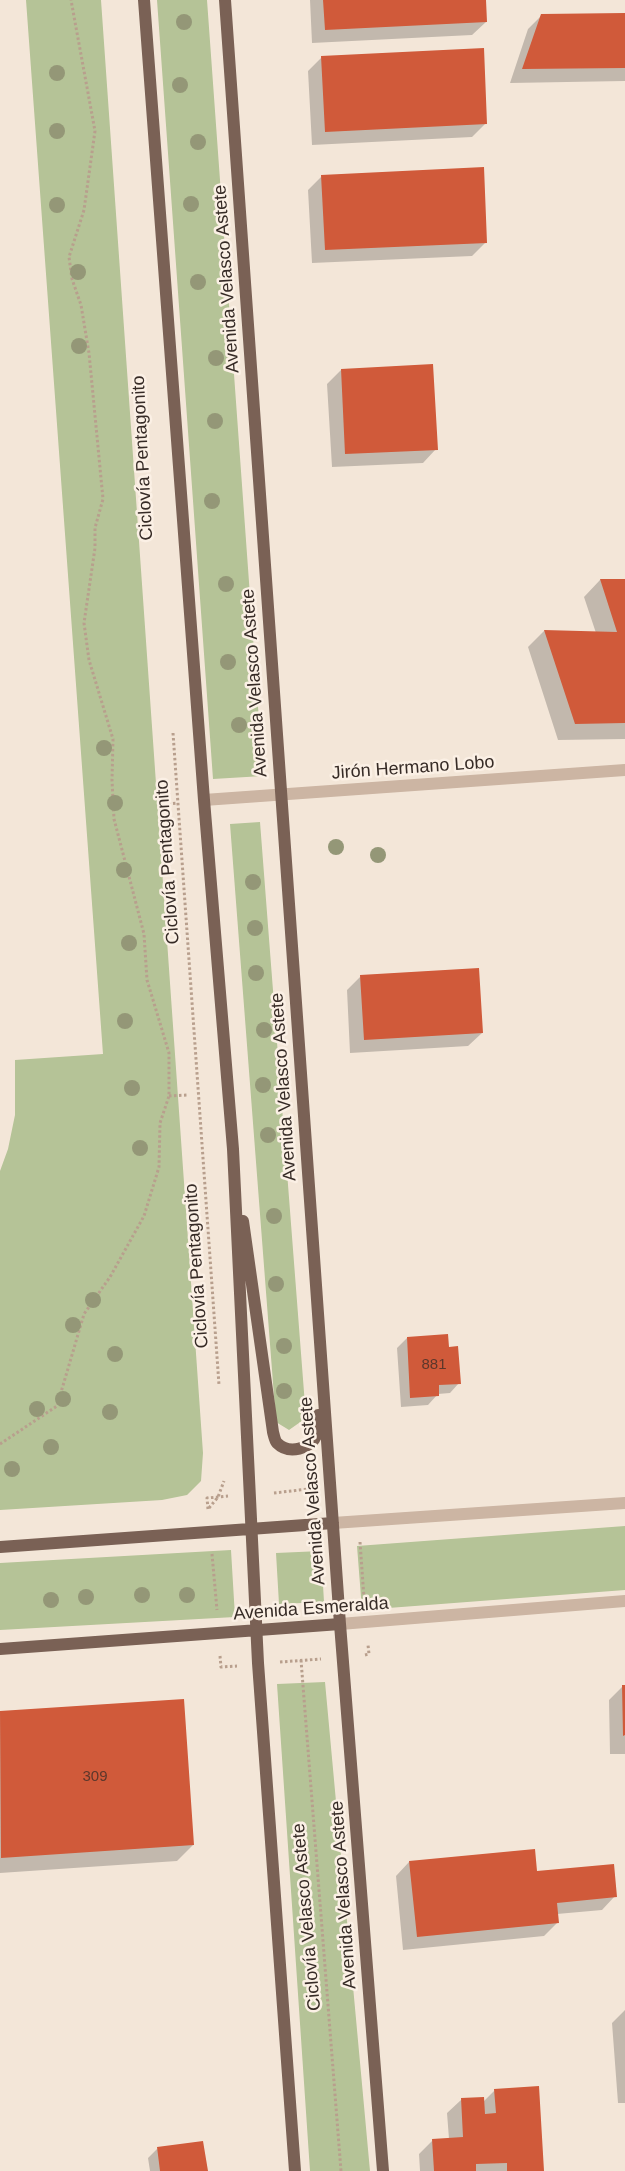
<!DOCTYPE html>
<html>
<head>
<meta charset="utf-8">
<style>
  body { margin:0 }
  canvas { display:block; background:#f3e6d8 }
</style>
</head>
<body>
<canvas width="625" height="2171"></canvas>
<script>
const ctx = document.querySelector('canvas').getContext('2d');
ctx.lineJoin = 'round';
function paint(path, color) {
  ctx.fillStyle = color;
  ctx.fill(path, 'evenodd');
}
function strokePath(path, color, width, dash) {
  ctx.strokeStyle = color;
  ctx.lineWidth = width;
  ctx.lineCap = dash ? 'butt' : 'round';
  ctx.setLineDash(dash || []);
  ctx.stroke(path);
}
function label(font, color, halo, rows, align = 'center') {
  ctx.font = font + ' Helvetica,sans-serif';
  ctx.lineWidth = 5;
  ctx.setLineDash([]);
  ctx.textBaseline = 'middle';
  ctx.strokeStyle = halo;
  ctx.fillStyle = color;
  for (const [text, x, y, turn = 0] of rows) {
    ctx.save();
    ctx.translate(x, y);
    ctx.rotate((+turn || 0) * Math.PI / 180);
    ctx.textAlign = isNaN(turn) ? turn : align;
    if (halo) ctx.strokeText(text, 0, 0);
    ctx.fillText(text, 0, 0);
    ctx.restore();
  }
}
const green = new Path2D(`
  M26 0H101L203 1453 201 1481 187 1495 162 1500 0 1510V1171L8 1149 15 1115V1060L103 1054Z
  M157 0H207L263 776 213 779Z
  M260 822 306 1418 289 1430 276 1422 230 824Z
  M625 1526V1590L362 1610 357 1546Z
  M231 1550 235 1617 0 1630V1563Z
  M321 1551 324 1602 279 1604 276 1553Z
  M325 1682 370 2171H310L277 1684Z`);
const shadow = new Path2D(`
  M310 0H485L486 22 472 35 312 43Z
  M625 14V81L510 83 528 29 542 15Z
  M322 57 486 123 472 137 312 145 308 71Z
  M322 176 486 242 472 256 312 263 308 190Z
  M341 370 436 449 423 463 332 467 327 384Z
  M600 580H625V739L558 740 528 647 544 631 596 633 584 597Z
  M361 976 482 1033 468 1046 350 1053 347 990Z
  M407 1338 447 1348 459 1383 450 1393 438 1394 428 1405 401 1407 397 1348Z
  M625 1686V1754H610L609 1700 622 1687Z
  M183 1700 193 1845 177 1861 0 1873V1712Z
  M409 1862 536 1872 615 1896 602 1910 557 1914 558 1922 544 1936 403 1950 396 1876Z
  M625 2010V2103H618L612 2023Z
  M495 2090 543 2171H420L419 2154 433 2140 449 2139 447 2113 461 2100 483 2102Z
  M157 2149 207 2171H150L148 2158Z`);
const building = new Path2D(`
  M323 0H486L487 22 325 30Z
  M625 13V68L522 69 541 14Z
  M484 48 487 124 325 132 321 56Z
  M484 167 487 243 325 250 321 175Z
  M433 364 438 450 345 454 341 369Z
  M600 579H625V723L575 724 544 630 617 632Z
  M479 968 483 1033 364 1040 360 975Z
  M448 1334 449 1347 458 1346 461 1384 439 1385V1396L410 1398 407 1337Z
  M622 1685H625V1735L623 1736Z
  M184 1699 194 1845 1 1858 0 1711Z
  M535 1849 537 1871 614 1864 617 1897 557 1903 559 1923 417 1937 409 1861Z
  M539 2086 544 2171H507V2163L476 2164V2171H434L432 2139 463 2137 461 2098 484 2097 485 2114 496 2113 494 2089Z
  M203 2141 208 2171H160L157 2147Z`);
const path = new Path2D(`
  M173 733 219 1385
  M168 804 178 803
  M169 1096 188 1095
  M0 1444 57 1406 84 1314 110 1277 144 1216 159 1167 160 1123 169 1096V1053L147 980 144 934 114 819 112 780 113 739 89 660 84 623 95 548V528L103 499 89 353 81 305 72 279 69 257 84 210 95 131 71 0
  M274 1493 308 1489
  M209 1508 218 1497 224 1481
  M208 1509 207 1498 228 1496
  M360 1542 364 1598
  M212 1554 217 1610
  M365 1655 369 1654 368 1645
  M220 1656 221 1667 237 1666
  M301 1660 341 2171
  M280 1662 321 1659`);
const minor = new Path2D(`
  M204 800 625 770
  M333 1523 625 1503
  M340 1624 625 1601`);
const major = new Path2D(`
  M144 0 204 800 233 1149 258 1663 295 2171
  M225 0 340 1624 383 2171
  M243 1221 273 1432C274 1436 275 1441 277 1443 289 1455 311 1449 317 1434 319 1429 318 1421 318 1415
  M0 1547 333 1523
  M0 1649 340 1624`);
const trees = [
  [184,22],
  [57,73],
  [180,85],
  [57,131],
  [198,142],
  [191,204],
  [57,205],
  [78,272],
  [198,282],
  [79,346],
  [216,358],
  [215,421],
  [212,501],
  [226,584],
  [228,662],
  [239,725],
  [104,748],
  [115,803],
  [336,847],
  [378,855],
  [124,870],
  [253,882],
  [255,928],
  [129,943],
  [256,973],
  [125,1021],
  [264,1030],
  [263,1085],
  [132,1088],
  [268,1135],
  [140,1148],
  [274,1216],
  [276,1284],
  [93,1300],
  [73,1325],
  [284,1346],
  [115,1354],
  [284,1391],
  [63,1399],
  [37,1409],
  [110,1412],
  [51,1447],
  [12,1469],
  [142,1595],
  [187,1595],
  [86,1597],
  [51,1600]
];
const numberNames = [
  ["881",434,1365],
  ["309",95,1777]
];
const streetNames = [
  ["Avenida Velasco Astete",227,279,-94],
  ["Ciclovía Pentagonito",143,458,-93],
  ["Avenida Velasco Astete",255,683,-94],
  ["Jirón Hermano Lobo",413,768,-4],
  ["Ciclovía Pentagonito",168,862,-94],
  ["Avenida Velasco Astete",284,1087,-94],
  ["Ciclovía Pentagonito",197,1266,-94],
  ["Avenida Velasco Astete",313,1491,-94],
  ["Avenida Esmeralda",311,1609,-4],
  ["Avenida Velasco Astete",344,1895,-94],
  ["Ciclovía Velasco Astete",307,1917,-95]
];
paint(green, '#b5c397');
paint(shadow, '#0003');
paint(building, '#d05a3a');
strokePath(path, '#b89f8d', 3, [2.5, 2.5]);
strokePath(minor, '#ccb5a3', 12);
strokePath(major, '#7a6155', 12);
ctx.fillStyle = '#949777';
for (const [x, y] of trees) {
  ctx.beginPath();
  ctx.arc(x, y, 8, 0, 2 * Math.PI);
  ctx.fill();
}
label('15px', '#5c372b', null, numberNames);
label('18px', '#362b26', '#fbf0e5', streetNames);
</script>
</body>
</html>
